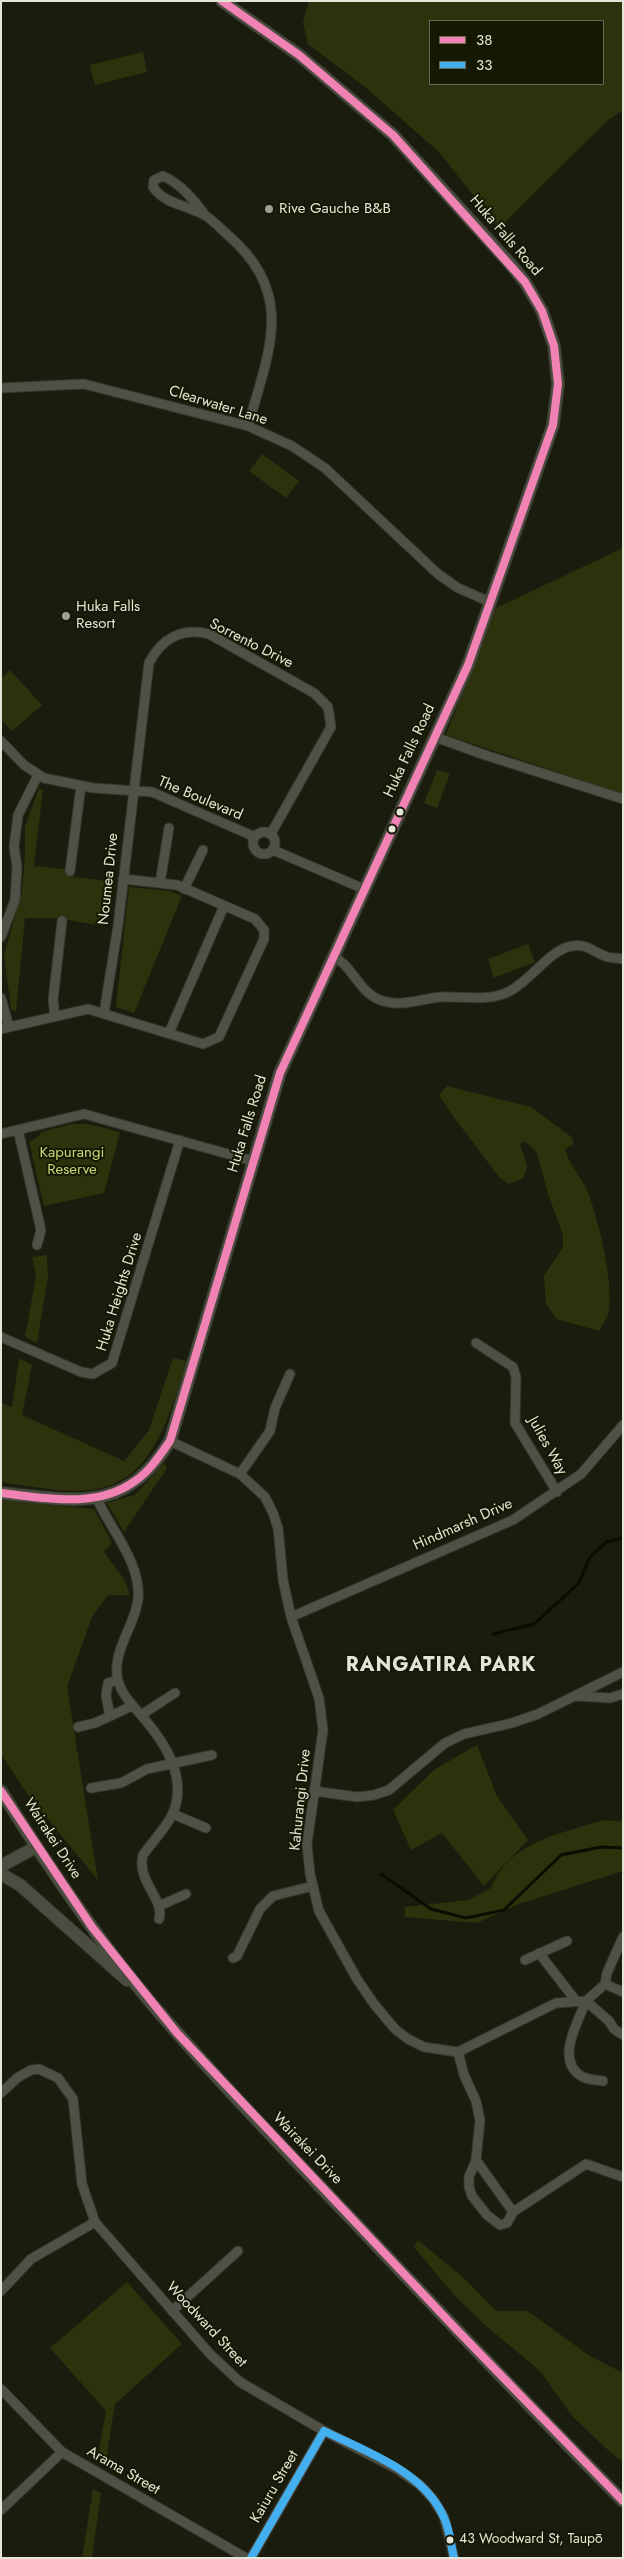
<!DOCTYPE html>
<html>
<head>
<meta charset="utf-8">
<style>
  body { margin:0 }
  #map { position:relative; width:624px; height:2559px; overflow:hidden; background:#1a1c0e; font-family:Jost,sans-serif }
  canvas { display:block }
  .frame { position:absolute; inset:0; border:2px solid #e3e5d6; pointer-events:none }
  .legend { position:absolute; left:429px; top:20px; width:175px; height:65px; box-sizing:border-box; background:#151802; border:1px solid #676a57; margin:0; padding:6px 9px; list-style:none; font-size:15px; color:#e3e5d6 }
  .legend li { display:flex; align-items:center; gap:10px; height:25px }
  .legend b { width:25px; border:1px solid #676a57 }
</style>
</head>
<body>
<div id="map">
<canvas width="624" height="2559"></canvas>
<div class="frame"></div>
<ul class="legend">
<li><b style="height:6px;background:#f183b4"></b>38</li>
<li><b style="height:6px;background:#44afee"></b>33</li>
</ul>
</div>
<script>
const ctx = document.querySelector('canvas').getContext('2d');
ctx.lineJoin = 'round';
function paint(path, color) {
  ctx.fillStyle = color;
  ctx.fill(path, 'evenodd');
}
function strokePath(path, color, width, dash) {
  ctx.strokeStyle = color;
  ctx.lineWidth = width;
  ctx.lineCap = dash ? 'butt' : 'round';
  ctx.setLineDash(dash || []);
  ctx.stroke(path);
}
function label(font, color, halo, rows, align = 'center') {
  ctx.font = font + ' Jost,sans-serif';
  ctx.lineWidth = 4;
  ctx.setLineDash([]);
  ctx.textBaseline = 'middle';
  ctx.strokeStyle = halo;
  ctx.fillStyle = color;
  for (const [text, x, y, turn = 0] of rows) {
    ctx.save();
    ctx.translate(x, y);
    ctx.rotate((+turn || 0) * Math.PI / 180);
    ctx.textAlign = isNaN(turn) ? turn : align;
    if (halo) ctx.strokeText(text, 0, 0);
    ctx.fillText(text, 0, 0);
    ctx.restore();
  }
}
const green = new Path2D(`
  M309 1H623V110L608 120 499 228 439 152 365 87 308 44 303 23ZM430 21H603V84H430Z
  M143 52 147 72 95 85 90 65Z
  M262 454 299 481 286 498 249 471Z
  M623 548V794L446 735 496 608Z
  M10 670 42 705 12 731 1 719V679Z
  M437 770 450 774 437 808 424 803Z
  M39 789 43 790 34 866 75 870 74 877 107 881 103 926 56 918H25L16 1012 11 1009 4 955 22 892 25 854V826Z
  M129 887 170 891 182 896 134 1013 116 1007Z
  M528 944 535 962 494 978 488 959Z
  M447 1086 531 1107 573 1138V1144L565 1149C569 1164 580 1175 587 1190 598 1217 615 1285 608 1314 606 1319 602 1326 599 1331L557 1319 546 1304 544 1276 563 1247V1235L548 1194 538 1157 535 1150 524 1141 520 1144 527 1166 523 1178 509 1184 499 1177 453 1116 439 1095Z
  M71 1124H88L120 1132 104 1193 44 1206 29 1142 39 1136 41 1132Z
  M47 1255 48 1277 37 1343 25 1337 36 1277 32 1257Z
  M19 1358 32 1365 22 1415 124 1461 149 1430 173 1358 187 1361C170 1412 154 1485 89 1490 60 1493 30 1486 1 1482V1403L12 1407Z
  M164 1463 167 1468 124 1532 107 1503 135 1495Z
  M1 1500 94 1509 112 1543 104 1552 124 1579 130 1595H108L92 1617 67 1687 98 1880 28 1795 1 1754Z
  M477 1745 497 1796 528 1840 484 1886 442 1833 411 1850 393 1810 435 1769Z
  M604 1820 623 1822V1871L519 1904 477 1923 405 1917V1907L468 1900 491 1888C510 1841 560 1834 604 1820Z
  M418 2240 466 2280 496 2311H526L532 2314 590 2356 623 2373V2462L610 2452 572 2416 540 2371 484 2324 454 2295 414 2247Z
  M127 2282 182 2344 115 2404 106 2461 98 2456 106 2411 50 2348Z
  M93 2489 101 2493 92 2558H82Z`);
const stream = new Path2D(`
  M493 1634 534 1624 579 1583 590 1557 606 1542 623 1538
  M381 1874 431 1909 466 1918 504 1910 561 1855 601 1847 623 1848`);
const street = new Path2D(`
  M205 215C194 200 181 184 163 176L154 180 153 187C165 205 189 205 206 216 214 221 222 230 229 236 297 295 268 353 248 426
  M1 388 84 384 248 426 292 446 325 468 438 574 458 588 490 602
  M435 737 485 755 623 799
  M1 741 24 765 44 778 93 788 152 792 255 837
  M253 843a11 11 0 1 1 22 0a11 11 0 1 1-22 0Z
  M273 850 364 889
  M70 871 81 786
  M160 883 169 828
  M184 889 203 850
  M1 937 15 900 17 867 14 847 18 815 38 775
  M333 956C354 967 359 994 383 1001 402 1007 420 999 440 997 461 996 488 1002 508 992 530 982 550 949 572 946 587 943 594 953 608 957 612 958 618 958 623 959
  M1 998 9 1027
  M104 1013 118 926 149 663C161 639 182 627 209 634L314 693 328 707 331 727 273 830 269 833
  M55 1016 53 1000 62 921
  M1 1029 88 1009 203 1044 219 1037 264 939V930L255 919 177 885 123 879
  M169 1033 224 906
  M18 1130 41 1230 37 1245
  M1 1134 84 1114 253 1161
  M1 1337 81 1372 93 1374 112 1363 180 1140
  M476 1343 513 1367 516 1377 515 1423 557 1492
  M170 1441 240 1474 265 1497 273 1513 278 1528 283 1580 291 1617 319 1698 323 1730 307 1844 310 1874 319 1911 357 1979 374 2004 395 2029 408 2039 424 2047 458 2052 556 2003 586 2001 605 1984
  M240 1474 270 1431 275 1408 290 1374
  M97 1499C111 1530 142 1564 138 1600 134 1628 111 1652 118 1681 123 1698 136 1708 146 1721 168 1747 188 1781 172 1815 165 1829 152 1842 143 1855 136 1881 165 1899 159 1919
  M291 1617 513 1520 581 1474 623 1425
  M575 1696 610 1698 623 1694
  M141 1715 175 1693
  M110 1716 106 1696 108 1683 118 1680
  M78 1727 95 1723 132 1706
  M91 1788 121 1783 147 1769 212 1755
  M314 1791 357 1797 374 1795 389 1790 445 1743 464 1734 512 1723 538 1714 623 1672
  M173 1814 206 1828
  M159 1906 186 1894
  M539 1953 576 2001
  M233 1958 237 1956 260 1909 273 1896 313 1886
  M525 1960 567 1941
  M605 1984 607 1973 623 1937
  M605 1984 623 1992
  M586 2001C578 2022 554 2062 583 2077 589 2080 597 2080 603 2081
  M586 2001 609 2021 614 2029 623 2035
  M458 2052 464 2075 476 2101 480 2120 476 2160 469 2177V2187L472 2196 487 2215 500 2225 507 2223 513 2212 476 2160
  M1 2093 17 2078 31 2070 39 2069 58 2078 73 2099 82 2184 95 2222 210 2354 240 2382 324 2431 397 2469 420 2485 433 2499 444 2517 454 2558
  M513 2212 586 2164 623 2177
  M1 2291 31 2259 95 2222
  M172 2311 238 2251
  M1 2389 62 2452 246 2558
  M1 2510 62 2452
  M251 2558 324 2431`);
const secondary = new Path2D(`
  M1 1493C75 1500 125 1515 170 1441L280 1073 468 665 553 425 558 384 554 346 542 311 525 282 512 266 393 135 299 55 222 1
  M1 1791C47 1865 96 1938 152 2004 218 2081 289 2154 359 2227 446 2319 533 2411 623 2501
  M1 1866 36 1847
  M1 1874 20 1885 127 1980`);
const bus1 = new Path2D(`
  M1 1493C45 1498 97 1509 135 1481 150 1471 160 1455 170 1441L280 1073 468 665 553 425 558 384 554 346 542 311 525 282 393 135 299 55 222 1
  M1 1791 92 1927 177 2033 457 2330 623 2501`);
const bus2 = new Path2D(`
  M251 2558 324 2431C367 2452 426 2472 445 2520 450 2532 451 2545 454 2558`);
const markers = [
  [269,209,5,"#9d9f90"],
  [66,616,5,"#9d9f90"],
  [400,812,4.5,"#e3e5d6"],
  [392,829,4.5,"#e3e5d6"],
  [450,2540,4.5,"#e3e5d6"]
];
const busNames = [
  ["43 Woodward St, Taupō",459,2540]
];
const poiNames = [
  ["Rive Gauche B&B",279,209],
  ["Huka Falls",76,607],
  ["Resort",76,624]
];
const streetNames = [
  ["Huka Falls Road",505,236,49],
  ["Clearwater Lane",218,406,17],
  ["Sorrento Drive",251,644,27],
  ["Huka Falls Road",410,751,-65],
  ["The Boulevard",200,799,23],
  ["Noumea Drive",109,879,-84],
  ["Huka Falls Road",248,1124,-73],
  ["Huka Heights Drive",120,1292,-73],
  ["Julies Way",547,1446,61],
  ["Hindmarsh Drive",463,1525,-24],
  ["Kahurangi Drive",301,1800,-84],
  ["Wairakei Drive",52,1839,57],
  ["Wairakei Drive",307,2149,46],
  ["Woodward Street",206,2325,47],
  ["Arama Street",123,2471,30],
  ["Kaiuru Street",275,2487,-60]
];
const parkNames = [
  ["Kapurangi",72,1153],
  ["Reserve",72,1170]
];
const districtNames = [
  ["RANGATIRA PARK",441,1666]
];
paint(green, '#2e320c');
strokePath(stream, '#0b0d01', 3);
strokePath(street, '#36362d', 11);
strokePath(secondary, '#36362d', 14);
strokePath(street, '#4f5046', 9);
strokePath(secondary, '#4c4d41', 12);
strokePath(bus1, '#f183b4', 8);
strokePath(bus2, '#44afee', 8);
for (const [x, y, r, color] of markers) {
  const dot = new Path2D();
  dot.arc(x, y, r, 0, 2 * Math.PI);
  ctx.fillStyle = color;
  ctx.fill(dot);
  strokePath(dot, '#151802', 2);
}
label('14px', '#e3e5d6', '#151802', busNames, 'left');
label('15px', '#e3e5d6', '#151802', poiNames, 'left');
label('15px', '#e3e5d6', '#151802', streetNames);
label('15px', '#cbd879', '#151802', parkNames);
ctx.letterSpacing = '1px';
label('bold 20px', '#e3e5d6', '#151802', districtNames);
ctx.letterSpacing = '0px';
</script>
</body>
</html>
